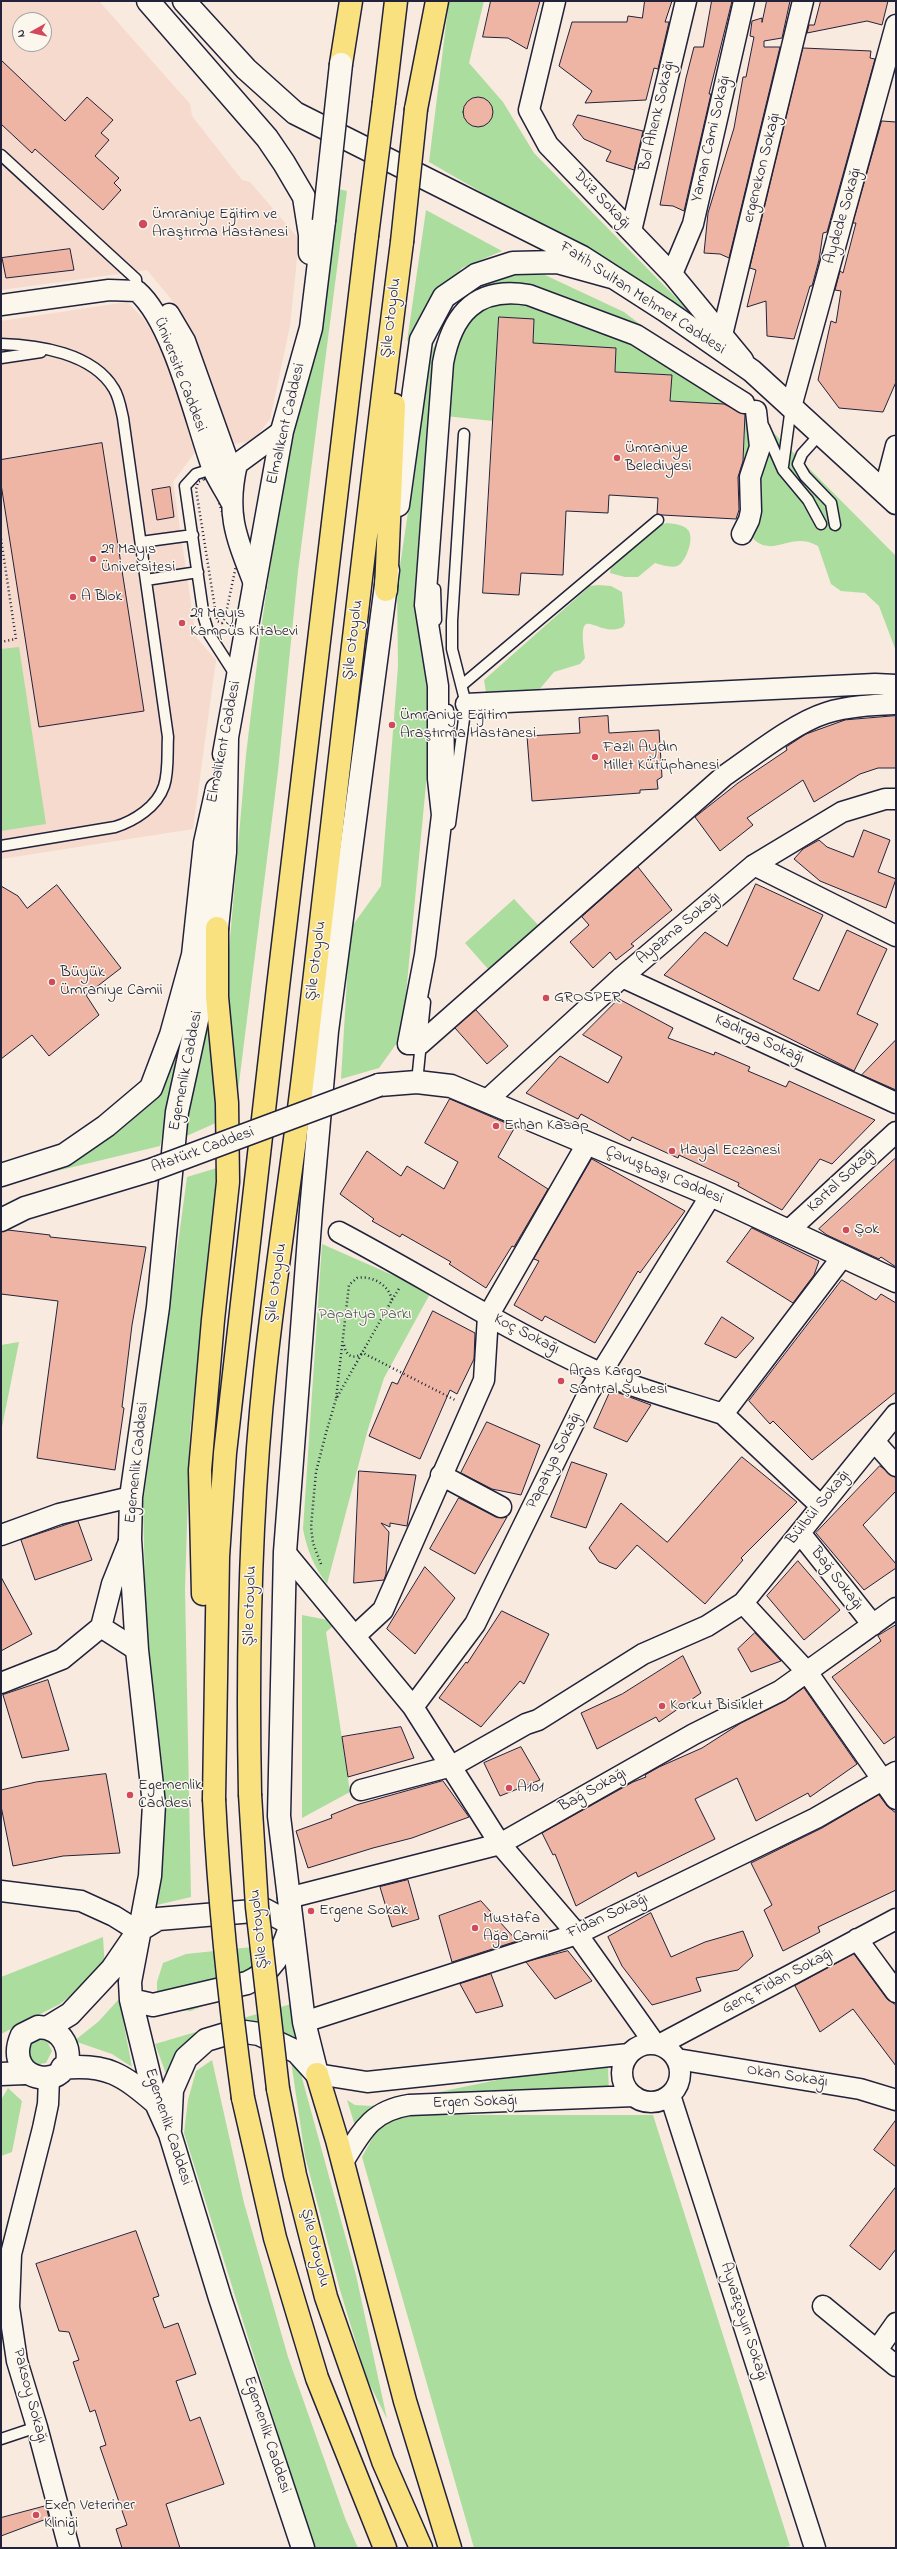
<!DOCTYPE html>
<html>
<head>
<meta charset="utf-8">
<style>
  body { margin:0 }
  #map { position:relative; width:897px; height:2549px; overflow:hidden; background:#f8eade; font-family:"Indie Flower",sans-serif }
  canvas { display:block }
  .frame { position:absolute; inset:0; border:2px solid #22223b; pointer-events:none }
  .north { position:absolute; left:12px; top:12px; width:40px; height:40px; box-sizing:border-box; background:#fbf7ec; border:1px solid #a4a2a5; border-radius:50%; rotate:262deg; font-size:11px; font-weight:700; line-height:16px; text-align:center; color:#22223b }
  .north::after { content:''; display:block; margin:auto; width:14px; height:18px; background:#d1495b; clip-path:polygon(50% 0,100% 100%,50% 72%,0 100%) }
</style>
</head>
<body>
<div id="map">
<canvas width="897" height="2549"></canvas>
<div class="frame"></div>
<div class="north">N</div>
</div>
<script>
const ctx = document.querySelector('canvas').getContext('2d');
ctx.lineJoin = 'round';
function paint(path, color) {
  ctx.fillStyle = color;
  ctx.fill(path, 'evenodd');
}
function strokePath(path, color, width, dash) {
  ctx.strokeStyle = color;
  ctx.lineWidth = width;
  ctx.lineCap = dash ? 'butt' : 'round';
  ctx.setLineDash(dash || []);
  ctx.stroke(path);
}
function label(font, color, halo, rows, align = 'center') {
  ctx.font = font + ' "Indie Flower",sans-serif';
  ctx.lineWidth = 3;
  ctx.setLineDash([]);
  ctx.textBaseline = 'middle';
  ctx.strokeStyle = halo;
  ctx.fillStyle = color;
  for (const [text, x, y, turn = 0] of rows) {
    ctx.save();
    ctx.translate(x, y);
    ctx.rotate((+turn || 0) * Math.PI / 180);
    ctx.textAlign = isNaN(turn) ? turn : align;
    if (halo) ctx.strokeText(text, 0, 0);
    ctx.fillText(text, 0, 0);
    ctx.restore();
  }
}
const built = new Path2D(`
  M1 1H99L190 104 192 116 242 180 250 182 299 239 290 326 270 419 253 441 226 445 192 341 171 299 147 270 1 290ZM20 20H44V44H20Z
  M127 302 144 319 165 354 198 448 173 482 196 637 216 660 193 829 1 859V321Z`);
const green = new Path2D(`
  M449 1H484L469 63 503 102 534 153 690 312 429 162Z
  M335 188 347 191 298 571 278 771 236 1107 225 996 246 755 262 622 288 449Z
  M426 210 502 251 462 268 430 303 407 342Z
  M508 275H545L624 312 746 405 896 556V651L879 606 865 593 841 591 831 584 818 546C785 527 768 572 740 520L746 405 670 401 672 375 615 372 616 348 533 343 534 319 499 317 493 421 445 416 421 621 434 700 402 1036 379 1068 341 1079 350 929 381 886 398 666 397 586 432 351 451 310 479 288Z
  M667 523C674 524 683 524 688 530 695 537 686 563 677 566 671 568 662 565 655 563L638 577H625L610 573 611 568 659 525Z
  M598 585 611 586 622 592 625 623 623 627C596 640 576 596 585 658L580 664 554 672 538 691 486 692 484 680 590 586Z
  M19 647 46 824 1 831V649Z
  M514 899 538 925 488 969 465 943Z
  M209 1006 218 1122 182 1138Z
  M181 1043 160 1146 44 1174C89 1154 132 1129 161 1088 170 1075 175 1057 181 1043Z
  M220 1167 190 1431 185 1589 191 1897 157 1905 163 1774 146 1627 143 1503 187 1177Z
  M322 1244 431 1292 384 1378 368 1429 327 1584C314 1567 307 1550 303 1529Z
  M19 1342 1 1432V1345Z
  M302 1615 338 1622 326 1632 350 1792 302 1818Z
  M103 1937 105 1968 60 2004 1 2034V1977Z
  M271 1945 274 1975 191 2011 166 2009 157 1999V1982L163 1963 186 1954Z
  M119 1999 132 2067 112 2054 74 2041 98 2022Z
  M291 2004 302 2047 216 2039 172 2090 155 2044Z
  M36 2037 46 2039 52 2051 46 2063 33 2065 24 2046Z
  M212 2060 244 2203 288 2357 345 2518 358 2548H314L184 2133 188 2100 196 2071Z
  M291 2061 299 2067 356 2275 387 2419 367 2379 340 2290 305 2156Z
  M608 2066 609 2094 410 2101 356 2129 347 2100 355 2105 371 2106 502 2079Z
  M8 2088 22 2101 12 2152 1 2156V2100Z
  M406 2115H653L790 2546 781 2548H474L362 2157 378 2128Z`);
const building = new Path2D(`
  M491 1H540L527 49 508 38 483 37Z
  M645 1H672L665 22H669L658 69 654 68 646 100 585 103 592 91 559 66 572 22H627L628 16 642 18Z
  M712 1H732L709 94H711L684 211 673 206 660 205 686 78 694 47H703Z
  M767 1H790L782 38 764 41V47H780L729 258 720 254 704 253 708 213 734 128 743 77H746L754 37 750 36 752 21 762 18V22Z
  M821 1H888L882 25 867 21 807 33 809 25H814Z
  M803 48 871 51 870 58 875 59 827 232 823 233 819 260 812 286H810L794 339 767 336 766 301 747 307 756 270 750 268Z
  M1 60 65 121 87 97 113 120 101 133 109 140 95 156 119 178 114 183 121 190 103 210 35 149 32 153 1 124Z
  M463 112a15 15 0 1 1 30 0a15 15 0 1 1-30 0Z
  M578 115 643 131 634 170 606 161 611 151 584 139 573 125Z
  M882 121 896 122V382L883 412 839 408 818 380 831 321 836 323 841 291 835 290 840 271 843 273 856 223H853Z
  M70 249 74 270 6 278 2 258Z
  M499 317 534 319 533 343 616 348 615 372 672 375 670 401 724 404 745 414 743 461 738 477 739 510 736 519 662 515 657 514 658 498 609 495 608 513 566 511 563 575 521 573 519 595 483 593Z
  M102 443 144 711 39 727 1 484V460Z
  M170 487 174 517 157 520 152 490Z
  M608 716 609 733 659 730 662 777 657 780 658 789 640 790V793L532 801 527 736 580 733 579 718Z
  M896 716V768H878L860 774 814 802 803 780 747 818 753 825 720 851 695 817 738 783 787 750 786 747 806 734 845 720Z
  M864 830 890 840 878 872 896 879 886 908 820 881 794 859 803 849 819 840 827 847 853 857Z
  M638 867 672 910 631 944 634 946 616 960 610 952 593 968 570 942 589 925 582 917Z
  M756 884 823 915 793 979 819 991 847 930 887 949 857 1014 878 1024 854 1071 664 975 705 932 727 946Z
  M57 885 121 968 86 995 99 1015 49 1056 32 1035 1 1059V886L18 896 27 908Z
  M619 999 673 1028 668 1038 714 1055 715 1052 750 1067 748 1071 786 1087 789 1081 875 1120 832 1164 820 1159 782 1210 738 1186 739 1183 679 1155 678 1158 632 1137 630 1141 581 1114 578 1119 526 1093 560 1056 608 1083 622 1057 583 1035Z
  M476 1010 508 1046 487 1064 455 1028Z
  M896 1040V1090L862 1075Z
  M450 1099 515 1127 498 1157 548 1189 514 1247 512 1246 486 1288 449 1264 451 1262 402 1234 400 1237 372 1221 374 1219 340 1194 367 1151 401 1176 407 1166 444 1189 458 1162 425 1143Z
  M896 1158V1267L881 1257 879 1259 827 1235 819 1229Z
  M592 1159 685 1211 640 1273 638 1271 595 1343 545 1316 542 1321 514 1305 539 1261 534 1259Z
  M752 1228 819 1261 814 1275 793 1303 727 1262Z
  M8 1230 50 1235V1237L146 1247 132 1325 122 1407 124 1408 115 1470 37 1458 58 1301 1 1294V1232Z
  M842 1280 876 1300 881 1294 896 1303V1392L812 1460 773 1421 770 1424 749 1401Z
  M433 1311 475 1333 474 1359 457 1394 450 1390 420 1459 369 1436 392 1382 397 1384Z
  M722 1317 754 1338 736 1358 705 1344Z
  M611 1390 651 1405 627 1442 594 1428Z
  M487 1422 540 1445 521 1495 492 1489 461 1473Z
  M742 1457 797 1502 741 1558 743 1560 705 1604 637 1545 616 1569 599 1562 589 1548 621 1503 667 1542Z
  M572 1462 607 1474 586 1528 551 1517Z
  M880 1466 896 1478V1491L863 1525 896 1564V1568L864 1590 816 1533Z
  M359 1471 416 1475 407 1526 390 1523V1527L381 1523 389 1532 386 1574 384 1580 354 1583Z
  M459 1498 496 1517H507L475 1574 430 1549Z
  M78 1521 92 1560 35 1580 21 1540Z
  M798 1561 840 1610 804 1640 767 1596Z
  M425 1567 455 1598 415 1654 387 1629Z
  M1 1577 32 1634 1 1651Z
  M502 1611 549 1634 524 1684 520 1681 481 1727 439 1698 466 1662 467 1663Z
  M896 1625V1736L884 1744 832 1677 881 1641 878 1636Z
  M755 1633 781 1661 751 1672 738 1649Z
  M683 1656 701 1693 659 1722 656 1717 597 1749 581 1713 622 1694Z
  M48 1680 69 1750 22 1758 3 1695Z
  M804 1688 857 1764 810 1797 808 1793 756 1821 737 1778 695 1799 715 1839 638 1877 636 1872 576 1906 555 1854 553 1855 542 1833 633 1782 646 1777 645 1775 659 1767 702 1748 741 1723 785 1701Z
  M401 1727 414 1758 348 1777 342 1737Z
  M521 1747 540 1780 500 1796 484 1763Z
  M106 1774 120 1853 63 1856 13 1866 1 1806V1790L36 1782Z
  M443 1781 469 1817 412 1838 373 1848 308 1868 296 1831 332 1818 331 1815 356 1805Z
  M879 1795 887 1806 896 1813V1890L818 1927 820 1932 783 1951 764 1910 772 1905 751 1863 822 1828Z
  M408 1880 419 1919 392 1927 380 1887Z
  M481 1901 517 1941 452 1962 439 1916Z
  M651 1913 671 1957 705 1942 743 1931 753 1956 738 1970 696 1978 701 1991 652 2005 622 1966 608 1937Z
  M568 1951 592 1981 555 1999 526 1962Z
  M854 1954 887 1999 896 2005V2066L853 2009 820 2032 795 1986Z
  M491 1974 503 2006 476 2013 460 1984Z
  M896 2120V2167L874 2150Z
  M896 2187V2249L880 2270 850 2246Z
  M136 2231 159 2296 153 2298 164 2328 178 2323 196 2374 176 2381 190 2421 200 2417 224 2484 166 2504 180 2548H122L116 2529 127 2525 100 2447 106 2445 95 2410 90 2412 73 2362 79 2360 69 2332 59 2331 36 2264Z
  M46 2506 49 2518 1 2536V2518Z`);
const path = new Path2D(`
  M204 479H210L214 486 237 561 225 618 222 623 217 621 196 489 198 482Z
  M1 539 16 639 1 642
  M392 1300 400 1287
  M344 1345C346 1356 353 1360 363 1353L455 1400
  M321 1564 313 1543 311 1527 316 1472 326 1433 336 1399 392 1300C389 1285 372 1275 357 1278L349 1285 336 1399`);
const lane = new Path2D(`
  M1 155 136 279 137 291
  M1 344C38 345 93 353 114 389 119 397 121 409 123 418L168 737C167 752 169 771 164 786 157 807 134 821 115 827L1 846
  M1 358 41 352
  M764 427 783 470 808 500 821 524
  M820 434 802 454 798 464 805 476 831 503 835 525
  M783 466 791 407
  M215 468 196 474 185 486 204 618 209 634 236 676
  M141 542 193 535
  M146 580 198 572
  M435 589 436 620
  M462 685 658 520
  M448 710 449 762 454 795
  M450 824 466 704 452 649V621L464 434
  M417 1082 425 1002
  M1 2439 37 2427`);
const street = new Path2D(`
  M555 1 529 110 548 145 672 274 743 360
  M631 231 686 1
  M672 274 693 224 744 1
  M1 305 109 290 137 291C173 322 195 420 212 467 217 479 225 490 231 502
  M169 314 185 341 229 464H237
  M722 335 803 1
  M744 403 636 335 529 295C476 286 452 314 443 363L425 605 438 686V779L442 815 425 955 408 1044H420L724 776C753 756 794 723 826 713 848 706 873 705 896 704
  M791 407 896 25
  M884 492 896 446
  M742 534 749 520 751 511 750 477 760 447 756 411
  M255 586C237 539 225 515 237 464L282 431
  M466 704 875 684 896 685
  M754 865 896 936
  M622 977 896 1103
  M486 1101 622 977 754 865 842 812 885 799H896
  M788 1231 896 1132
  M339 1232C426 1278 510 1332 600 1373 639 1390 683 1401 723 1414
  M874 1441 896 1466
  M441 1475 501 1507
  M821 1506 723 1414 843 1256
  M800 1533 873 1625
  M1 1535 59 1514 131 1497
  M285 1552 413 1707 500 1844 577 1934 655 2044
  M743 1603 807 1672 896 1799
  M101 1627 112 1584 130 1539
  M101 1627 137 1650
  M355 1636 383 1610 484 1380 488 1316 587 1144
  M1 1683 62 1659 101 1627
  M413 1707 475 1624 588 1394 711 1195
  M361 1790 452 1766 526 1724 538 1720 643 1654 707 1626 743 1603 896 1414
  M1 1891 81 1901 114 1916 138 1931
  M288 1898 500 1844 694 1734 780 1691 896 1608
  M857 1939 896 1992
  M304 2022 577 1934 816 1818 896 1772
  M622 2073a29 29 0 1 1 58 0a29 29 0 1 1-58 0Z
  M659 2045 896 1919
  M677 2059 860 2089 896 2100
  M317 2074 367 2082 629 2054
  M49 2078 48 2104 43 2128 11 2254 9 2307 17 2361 37 2427 69 2548
  M670 2095 815 2548
  M343 2162C362 2131 371 2111 409 2105L634 2096
  M823 2306 896 2366
  M877 2350 896 2323`);
const secondary = new Path2D(`
  M148 1 267 138 284 163 304 197 310 235V253
  M184 1 246 69 295 113 582 257 666 311 752 371 896 503
  M398 505 421 340 444 297 476 275 513 263 557 262 615 278
  M227 739 225 852 217 928 177 1112 158 1307 131 1497 130 1539 137 1650 154 1804 150 1876 130 1982 131 2000 156 2103 170 2134 220 2298 303 2548
  M224 754 282 431 311 328 324 221
  M379 1085 417 1082 451 1086 711 1195 896 1281
  M1 1175 64 1155 106 1126 151 1088 171 1035 193 955 205 843 217 789
  M1 1220 25 1208 151 1170
  M131 2000 153 2005 247 1983C273 1971 282 1953 290 1927
  M47 2028C58 2032 64 2038 67 2049 76 2093 0 2085 22 2035L38 2027 47 2028 70 2014 112 1969 138 1931 158 1919 265 1910 291 1924
  M62 2068C107 2063 123 2075 156 2103
  M1 2074 25 2073
  M317 2074 304 2022 279 1816 285 1552 311 1211 327 1031 388 570
  M170 2129 172 2090 186 2058 206 2040 226 2034 245 2032 259 2034 297 2052 316 2073`);
const highway = new Path2D(`
  M341 64 351 1
  M384 102 396 1
  M416 109 437 1
  M386 590 394 405
  M203 1594 200 1470 213 1320 228 1182 227 1103 217 997V928
  M250 1794C247 1653 250 1512 265 1371 276 1267 293 1164 305 1060 337 787 367 514 402 242
  M214 1799 218 1557 225 1453 278 987 367 236
  M317 2074 337 2140 405 2401 450 2548
  M278 2089 295 2175 326 2297 383 2461 421 2548
  M243 2098 275 2238 317 2378 385 2548`);
const secondaryBridge = new Path2D(`
  M324 221 341 64
  M151 1170 379 1085`);
const highwayBridge = new Path2D(`
  M367 236 384 102
  M402 242 416 109
  M250 1794 257 1907 278 2089
  M214 1799C219 1900 229 1997 243 2098`);
const markers = [
  [143,224,5,"#d1495b"],
  [617,458,4,"#d1495b"],
  [93,559,4,"#d1495b"],
  [73,597,4,"#d1495b"],
  [182,623,4,"#d1495b"],
  [392,725,4,"#d1495b"],
  [595,757,4,"#d1495b"],
  [52,982,4,"#d1495b"],
  [546,998,4,"#d1495b"],
  [496,1126,4,"#d1495b"],
  [672,1151,4,"#d1495b"],
  [846,1230,4,"#d1495b"],
  [561,1381,4,"#d1495b"],
  [662,1706,4,"#d1495b"],
  [509,1788,4,"#d1495b"],
  [130,1795,4,"#d1495b"],
  [311,1911,4,"#d1495b"],
  [475,1928,4,"#d1495b"],
  [36,2515,4,"#d1495b"]
];
const streetNames = [
  ["Bol Ahenk Sokağı",658,116,-77],
  ["Yaman Cami Sokağı",712,139,-77],
  ["ergenekon Sokağı",763,168,-76],
  ["Düz Sokağı",601,200,46],
  ["Aydede Sokağı",844,216,-74],
  ["Fatih Sultan Mehmet Caddesi",642,299,33],
  ["Şile Otoyolu",392,318,-83],
  ["Üniversite Caddesi",179,375,69],
  ["Elmalıkent Caddesi",287,424,-77],
  ["Şile Otoyolu",354,640,-83],
  ["Elmalıkent Caddesi",225,742,-79],
  ["Ayazma Sokağı",679,929,-40],
  ["Şile Otoyolu",317,961,-83],
  ["Kadırga Sokağı",759,1040,25],
  ["Egemenlik Caddesi",187,1071,-79],
  ["Atatürk Caddesi",203,1151,-20],
  ["Çavuşbaşı Caddesi",664,1176,23],
  ["Kartal Sokağı",842,1181,-43],
  ["Şile Otoyolu",277,1283,-82],
  ["Koç Sokağı",526,1335,27],
  ["Papatya Sokağı",555,1461,-64],
  ["Egemenlik Caddesi",138,1463,-84],
  ["Bülbül Sokağı",819,1508,-51],
  ["Bağ Sokağı",836,1579,52],
  ["Şile Otoyolu",251,1606,-88],
  ["Bağ Sokağı",593,1791,-29],
  ["Fidan Sokağı",608,1917,-25],
  ["Şile Otoyolu",260,1929,-96],
  ["Genç Fidan Sokağı",778,1982,-28],
  ["Okan Sokağı",787,2077,9],
  ["Ergen Sokağı",475,2103,-2],
  ["Egemenlik Caddesi",167,2127,72],
  ["Şile Otoyolu",314,2248,76],
  ["Ayvazçayırı Sokağı",743,2322,72],
  ["Paksoy Sokağı",29,2396,75],
  ["Egemenlik Caddesi",266,2435,72]
];
const poiNames = [
  ["Ümraniye Eğitim ve",152,215],
  ["Araştırma Hastanesi",152,233],
  ["Ümraniye",625,449],
  ["Belediyesi",625,467],
  ["29 Mayıs",101,550],
  ["Üniversitesi",101,568],
  ["A Blok",81,597],
  ["29 Mayıs",190,614],
  ["Kampüs Kitabevi",190,632],
  ["Ümraniye Eğitim",400,716],
  ["Araştırma Hastanesi",400,734],
  ["Fazlı Aydın",603,748],
  ["Millet Kütüphanesi",603,766],
  ["Büyük",60,973],
  ["Ümraniye Camii",60,991],
  ["GROSPER",554,998],
  ["Erhan Kasap",504,1126],
  ["Hayal Eczanesi",680,1151],
  ["Şok",854,1230],
  ["Aras Kargo",569,1372],
  ["Santral Şubesi",569,1390],
  ["Korkut Bisiklet",670,1706],
  ["Egemenlik",138,1786],
  ["Caddesi",138,1804],
  ["A101",517,1788],
  ["Ergene Sokak",319,1911],
  ["Mustafa",483,1919],
  ["Ağa Camii",483,1937],
  ["Exen Veteriner",44,2506],
  ["Kliniği",44,2524]
];
const parkNames = [
  ["Papatya Parkı",365,1315]
];
paint(built, '#f5dacd');
paint(green, '#abdd9e');
paint(building, '#eeb5a5');
strokePath(building, '#22223b', 1);
strokePath(lane, '#22223b', 13);
strokePath(street, '#22223b', 23);
strokePath(secondary, '#22223b', 25);
strokePath(highway, '#22223b', 25);
strokePath(path, '#22223b', 2.5, [1, 3]);
strokePath(lane, '#fbf7ec', 10);
strokePath(street, '#fbf7ec', 20);
strokePath(secondary, '#fbf7ec', 22);
strokePath(highway, '#fae180', 22);
strokePath(secondaryBridge, '#22223b', 25, []);
strokePath(highwayBridge, '#22223b', 25, []);
strokePath(secondaryBridge, '#fbf7ec', 22);
strokePath(highwayBridge, '#fae180', 22);
for (const [x, y, r, color] of markers) {
  const dot = new Path2D();
  dot.arc(x, y, r, 0, 2 * Math.PI);
  ctx.fillStyle = color;
  ctx.fill(dot);
  strokePath(dot, '#fbf7ec', 1.5);
}
label('16px', '#22223b', '#fbf7ec', streetNames);
label('16px', '#22223b', '#fbf7ec', poiNames, 'left');
label('16px', '#4b5a59', '#fbf7ec', parkNames);
</script>
</body>
</html>
